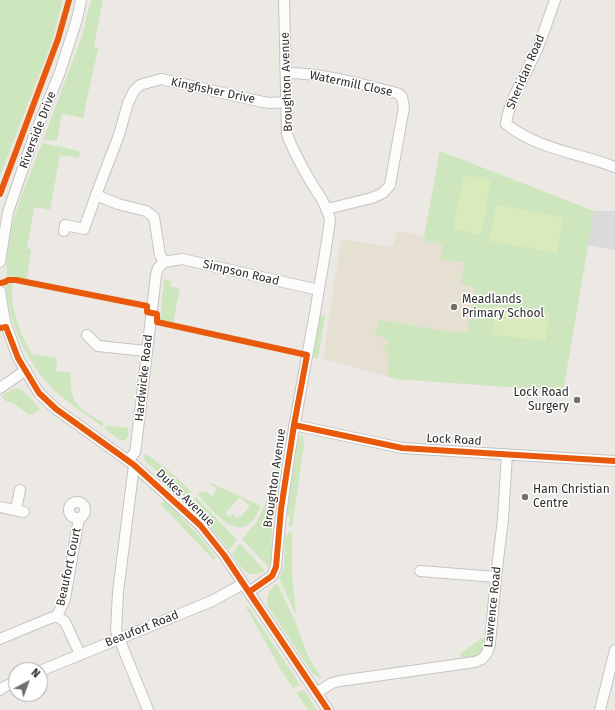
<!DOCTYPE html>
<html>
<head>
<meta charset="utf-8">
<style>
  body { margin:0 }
  #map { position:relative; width:615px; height:710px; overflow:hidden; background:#ece8e4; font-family:"Fira Sans",sans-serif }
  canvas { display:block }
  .north { position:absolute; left:8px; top:662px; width:40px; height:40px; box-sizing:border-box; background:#fff; border:1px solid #ababab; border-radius:50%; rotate:41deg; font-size:11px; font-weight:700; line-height:16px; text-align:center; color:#2e2e2e }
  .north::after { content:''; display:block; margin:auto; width:14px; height:18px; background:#706f6e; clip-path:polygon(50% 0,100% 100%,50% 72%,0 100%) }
</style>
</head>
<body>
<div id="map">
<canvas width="615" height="710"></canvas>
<div class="north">N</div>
</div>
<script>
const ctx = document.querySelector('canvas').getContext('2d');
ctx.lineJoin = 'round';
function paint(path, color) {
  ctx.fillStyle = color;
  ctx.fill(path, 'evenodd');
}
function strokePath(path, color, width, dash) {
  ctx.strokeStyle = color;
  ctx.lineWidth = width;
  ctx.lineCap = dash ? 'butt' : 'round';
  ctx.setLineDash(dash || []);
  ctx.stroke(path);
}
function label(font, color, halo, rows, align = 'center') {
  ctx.font = font + ' "Fira Sans",sans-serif';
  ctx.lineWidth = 3;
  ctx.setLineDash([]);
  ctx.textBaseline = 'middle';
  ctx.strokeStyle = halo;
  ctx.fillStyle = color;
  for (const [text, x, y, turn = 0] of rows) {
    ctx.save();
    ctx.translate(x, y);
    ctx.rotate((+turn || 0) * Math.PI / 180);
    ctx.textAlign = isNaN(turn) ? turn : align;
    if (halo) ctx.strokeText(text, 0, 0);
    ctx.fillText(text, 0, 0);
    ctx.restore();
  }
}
const industrial = new Path2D(`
  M594 211H615V250L588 245Z`);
const education = new Path2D(`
  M440 151 588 245 563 391 397 379 323 359 341 239 393 247 397 231 424 236Z`);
const green = new Path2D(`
  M0 0H63L52 42 0 176Z
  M91 0H103L94 47 98 48 83 118 62 114 57 141 43 140 82 36Z
  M42 143 80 151 79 158 60 155 50 210 34 207 27 248 31 250 27 280 7 276C4 229 26 186 42 143Z
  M440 151 594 211 563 391 397 379 387 376 389 357 383 349 390 341 375 333 380 320 451 332H467L475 287 461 284 464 263 440 259 443 244 427 242 424 237Z
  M164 279 171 281 170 286 180 288 173 323 160 320Z
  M6 283 13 284C9 307 20 333 32 354L57 358 56 371 71 373C70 382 71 397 77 404 83 412 95 418 103 422V427C88 416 71 405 56 392 27 364 8 323 6 283Z
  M320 315 325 316 318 359 313 357Z
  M16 388C26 390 33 402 40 409L35 413 29 415 13 403 6 401 1 396 11 390Z
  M106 425 128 428V437L125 440 121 441 105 429Z
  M282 429 286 430 278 482 271 488Z
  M303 434 304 445 292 527 289 526 290 516 286 515 298 439Z
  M146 454 168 470 192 492 186 498 145 461 144 456Z
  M211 483 261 506C258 512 255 520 249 524 231 537 209 506 198 495L201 492H206L213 496 217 488 210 484ZM240 497 249 505V508L240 517 239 516 237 518 233 514 230 517 225 513Z
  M277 493 272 527 271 560 269 568 242 539 257 521 268 498Z
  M196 497 237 540 229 550 192 505V501Z
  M166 501 200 537 216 558 213 559 160 504Z
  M288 531 292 532V574L296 615 279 578 284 567 285 535H288Z
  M240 543 265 571C246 580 242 568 232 554Z
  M277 583 297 626 308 656 322 679 313 674 268 607C266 596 268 591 277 583Z
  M244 604 250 609 300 685 293 688 281 670Z
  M481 638 486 640C483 656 477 657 462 660L460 654 478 641Z
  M304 690 317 710H308L296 692Z`);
const pitch = new Path2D(`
  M464 175 491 180 481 235 453 229Z
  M496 205 563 217 557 253 489 241Z
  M496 306 549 313 546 341 492 335Z`);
const minor = new Path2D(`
  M555 0C547 21 541 44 530 64 521 83 509 102 506 124 537 149 579 153 615 167
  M286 73C323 73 360 84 397 93L402 97 404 107 390 185 383 193 372 198 327 209
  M96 195 118 204 146 211 154 217 160 255 164 262 158 268 156 275 136 446 135 452 128 461
  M64 231 65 225 84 229 96 195 119 135 128 103 134 91 140 85 161 79 263 102 270 103 286 102
  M0 262 8 212 33 139 60 72 77 19 81 0
  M164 262 182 259 319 290
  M0 291 5 322 18 358 39 393 56 409 134 465 200 525 224 555 328 710
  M87 335 98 346 146 351
  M0 388 26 370
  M294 425 402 448 615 461
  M134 465 118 592 116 631 148 710
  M69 510a8 8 0 1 1 16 0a8 8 0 1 1-16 0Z
  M0 507 24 512
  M16 509 20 490
  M420 571 496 577
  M249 592 272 576 276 567C282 481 300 397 315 313 320 282 326 251 330 220 327 206 320 196 312 184 303 168 293 152 287 134L284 0
  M57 616 65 599 79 518
  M0 639 48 619 57 616 65 622 80 654
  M40 671 212 601 243 584
  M0 690 2 688 16 681
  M316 693 332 683 340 681 475 662 482 659 487 653 490 644 496 577 503 519 507 454
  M600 710 615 650`);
const cycleway = new Path2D(`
  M0 194 58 39 69 0
  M0 283 5 282 8 280H16L147 306V312L157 314V322L307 355 294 425 281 509 276 567 272 576 249 592
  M0 328 6 327 18 358 39 393 56 409 134 465 200 525 224 555 328 710
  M294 425 402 448 615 461`);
const markers = [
  [454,307,4,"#706f6e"],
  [577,400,4,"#706f6e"],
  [525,497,4,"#706f6e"]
];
const streetNames = [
  ["Sheridan Road",526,72,-67],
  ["Broughton Avenue",287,82,-92],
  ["Watermill Close",351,84,12],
  ["Kingfisher Drive",213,91,12],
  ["Riverside Drive",38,130,-69],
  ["Simpson Road",241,273,13],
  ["Hardwicke Road",144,378,-84],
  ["Lock Road",454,440,3],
  ["Broughton Avenue",275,478,-82],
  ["Dukes Avenue",185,498,44],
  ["Beaufort Court",69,567,-78],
  ["Lawrence Road",493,607,-84],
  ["Beaufort Road",142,629,-22]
];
const poiNames = [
  ["Meadlands",462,300],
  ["Primary School",462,314],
  ["Lock Road",569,393,"right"],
  ["Surgery",569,407,"right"],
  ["Ham Christian",533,490],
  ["Centre",533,504]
];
paint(industrial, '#dcd9db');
paint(education, '#e6e0d3');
paint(green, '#cee6be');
paint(pitch, '#d9eabb');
strokePath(minor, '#c5c4c5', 12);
strokePath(minor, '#fcfcfb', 10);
strokePath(cycleway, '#e8590c', 6);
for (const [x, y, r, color] of markers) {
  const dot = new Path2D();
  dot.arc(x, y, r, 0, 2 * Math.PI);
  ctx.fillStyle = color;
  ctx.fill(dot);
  strokePath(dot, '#fff', 1.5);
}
label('12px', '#2e2e2e', '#fff', streetNames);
label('12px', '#2e2e2e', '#fff', poiNames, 'left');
</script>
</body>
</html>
